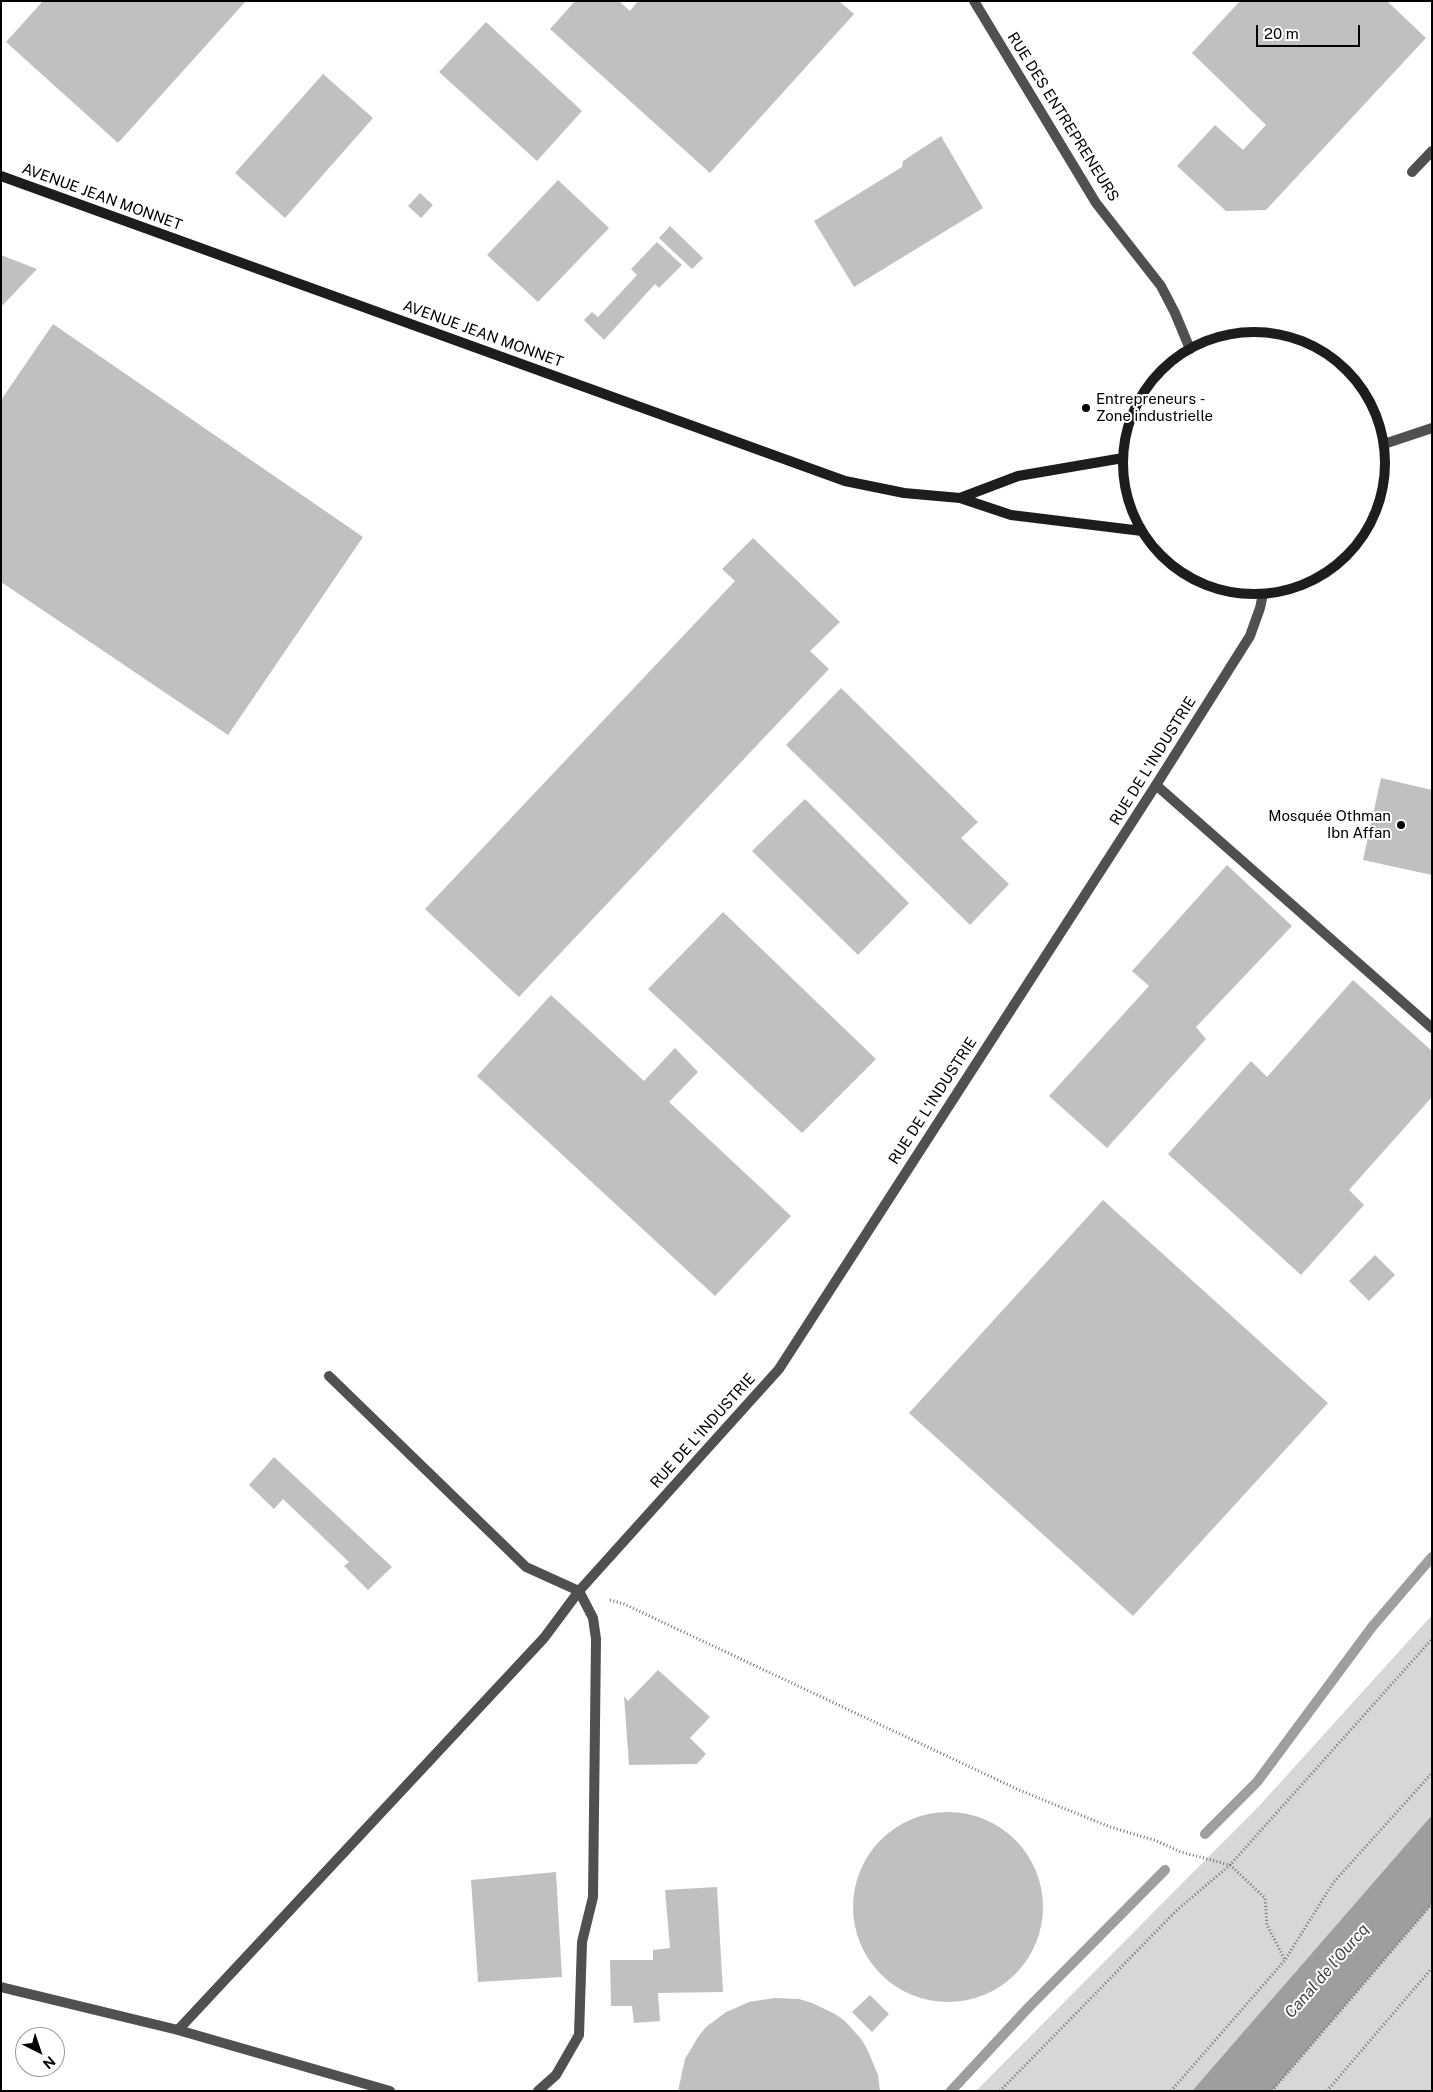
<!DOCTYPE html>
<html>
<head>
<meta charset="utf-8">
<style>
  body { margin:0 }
  #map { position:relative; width:1433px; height:2092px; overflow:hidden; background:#fff; font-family:"Public Sans",sans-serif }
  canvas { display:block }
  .frame { position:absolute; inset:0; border:2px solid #000; pointer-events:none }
  .north { position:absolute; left:15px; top:2027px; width:50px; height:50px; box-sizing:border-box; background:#fff; border:1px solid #999; border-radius:50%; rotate:139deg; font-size:14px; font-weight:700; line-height:20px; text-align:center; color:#000 }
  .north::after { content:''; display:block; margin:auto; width:18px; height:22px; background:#000; clip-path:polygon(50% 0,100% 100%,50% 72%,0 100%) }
  .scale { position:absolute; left:1256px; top:25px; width:104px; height:22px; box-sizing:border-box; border:2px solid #000; border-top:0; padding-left:6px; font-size:15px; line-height:18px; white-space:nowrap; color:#000; -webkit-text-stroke:4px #fff; paint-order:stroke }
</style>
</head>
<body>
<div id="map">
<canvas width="1433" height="2092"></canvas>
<div class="frame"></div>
<div class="north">N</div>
<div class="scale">20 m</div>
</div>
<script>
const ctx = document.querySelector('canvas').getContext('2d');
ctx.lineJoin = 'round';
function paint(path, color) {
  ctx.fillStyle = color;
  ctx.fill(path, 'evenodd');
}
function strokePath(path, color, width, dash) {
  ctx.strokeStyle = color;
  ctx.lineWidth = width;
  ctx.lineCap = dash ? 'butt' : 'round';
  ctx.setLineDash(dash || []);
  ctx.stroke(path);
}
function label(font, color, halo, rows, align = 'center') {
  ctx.font = font + ' "Public Sans",sans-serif';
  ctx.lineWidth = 4;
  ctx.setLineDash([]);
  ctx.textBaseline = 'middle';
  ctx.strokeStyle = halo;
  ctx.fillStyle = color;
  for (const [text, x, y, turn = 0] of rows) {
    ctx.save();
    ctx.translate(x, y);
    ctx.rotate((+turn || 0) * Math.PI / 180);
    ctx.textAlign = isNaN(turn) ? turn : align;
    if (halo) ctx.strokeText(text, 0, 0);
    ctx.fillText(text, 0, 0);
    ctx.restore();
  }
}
const green = new Path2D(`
  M1432 1615V1815L1192 2091H976L1260 1805Z
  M1432 1904V2091H1272Z`);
const water = new Path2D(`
  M1432 1815V1904L1272 2091H1192Z`);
const stream = new Path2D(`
  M1205 1834 1257 1782 1372 1627 1432 1557
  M951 2091 1029 2007 1165 1870`);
const building = new Path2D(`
  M43 1H246L118 143 6 42Z
  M575 1H619L630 11 638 1H839L854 14 710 173 550 29Z
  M1240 1H1387L1426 38 1266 210 1226 211 1177 166 1215 125 1243 150 1266 125 1192 53Z
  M486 22 582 111 537 161 439 72Z
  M323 74 373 118 285 218 235 173Z
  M941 136 983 208 854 287 814 221 902 167 903 161Z
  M558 180 609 228 538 302 487 255Z
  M420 193 433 205 421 218 408 206Z
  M670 226 703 258 692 269 659 238Z
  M657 242 682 265 659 288 655 284 604 340 584 320 592 312 598 317 637 275 631 269Z
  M1 255 37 269 1 307Z
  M53 324 363 537 228 735 1 582V400Z
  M753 538 840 622 810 651 829 669 519 997 425 909 735 581 722 569Z
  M841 688 978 822 961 838 1009 884 970 925 786 745Z
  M1381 778 1432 790V875L1363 860Z
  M805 799 909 903 858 955 752 851Z
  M1227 865 1292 926 1196 1027 1206 1039 1107 1148 1049 1096 1149 986 1132 971Z
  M723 912 876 1059 802 1133 648 989Z
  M1353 980 1432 1051V1097L1349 1190 1364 1205 1301 1275 1168 1154 1251 1061 1267 1077Z
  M551 995 644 1081 675 1048 698 1072 669 1102 791 1216 715 1296 477 1076Z
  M1103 1200 1328 1403 1133 1616 909 1413Z
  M1375 1255 1395 1275 1369 1301 1349 1281Z
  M274 1457 392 1567 368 1590 344 1566 349 1562 283 1499 274 1509 249 1485Z
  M658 1670 710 1717 690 1738 706 1754 697 1764 629 1765 624 1696 628 1701Z
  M853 1907a95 95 0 1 1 190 0a95 95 0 1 1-190 0Z
  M556 1872 562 1977 478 1982 471 1880Z
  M717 1887 723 1992 658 1993 660 2021 634 2023 632 2006H611L610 1960H653V1950L670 1948 665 1890Z
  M870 1995 889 2014 872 2032 852 2012Z
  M774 1998 799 1999 812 2003 835 2014 845 2021 862 2040 868 2051 878 2075 880 2091H678L685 2059 698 2037 706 2027 726 2012 738 2007 749 2002Z`);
const path = new Path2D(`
  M610 1600 624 1604 1019 1790 1110 1827 1154 1840 1181 1852 1230 1865 1265 1898 1267 1925 1285 1960
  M1000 2091 1177 1910 1230 1865 1432 1639
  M1171 2091 1285 1960 1333 1883 1432 1773
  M1272 2091 1432 1904
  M1327 2091 1432 1968`);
const lane = new Path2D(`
  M1156 785 1432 1028
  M329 1376 526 1567 579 1591 593 1618 596 1639 593 1897 582 1942 579 2035 556 2075 538 2091
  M1 1987 178 2030
  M390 2091 178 2030 544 1638 579 1591`);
const street = new Path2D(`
  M974 1 1096 203 1161 286 1175 313 1190 349
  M1412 172 1432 151
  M1384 444 1432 428
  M579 1591 779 1369 1156 785 1250 636 1260 608 1263 594`);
const secondary = new Path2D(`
  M1 176 845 481 904 493 960 498 1011 515 1142 531
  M1123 463a131 131 0 1 1 262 0a131 131 0 1 1-262 0Z
  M960 498 1018 476 1123 458`);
const markers = [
  [1086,408,5,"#000"],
  [1401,825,5,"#000"]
];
const streetNames = [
  ["RUE DES ENTREPRENEURS",1063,117,58],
  ["AVENUE JEAN MONNET",102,197,20],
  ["AVENUE JEAN MONNET",483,334,20],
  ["RUE DE L'INDUSTRIE",1153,761,-58],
  ["RUE DE L'INDUSTRIE",933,1101,-57],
  ["RUE DE L'INDUSTRIE",703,1431,-48]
];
const poiNames = [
  ["Entrepreneurs -",1096,399],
  ["Zone industrielle",1096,416],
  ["Mosquée Othman",1391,816,"right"],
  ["Ibn Affan",1391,833,"right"]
];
const waterNames = [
  ["Canal de l'Ourcq",1327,1971,-49]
];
paint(green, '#d7d7d7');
paint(water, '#9e9e9e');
strokePath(stream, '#9e9e9e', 10);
paint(building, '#c0c0c0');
strokePath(path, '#727272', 3, [1, 2.5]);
strokePath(lane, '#505050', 10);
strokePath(street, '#505050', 10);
strokePath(secondary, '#1d1d1d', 10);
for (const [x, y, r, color] of markers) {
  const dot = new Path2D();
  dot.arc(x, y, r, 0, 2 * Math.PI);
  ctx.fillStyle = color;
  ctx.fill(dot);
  strokePath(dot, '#fff', 2);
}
label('15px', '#000', '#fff', streetNames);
label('15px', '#000', '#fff', poiNames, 'left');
label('italic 16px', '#3f3f3f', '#fff', waterNames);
</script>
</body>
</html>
